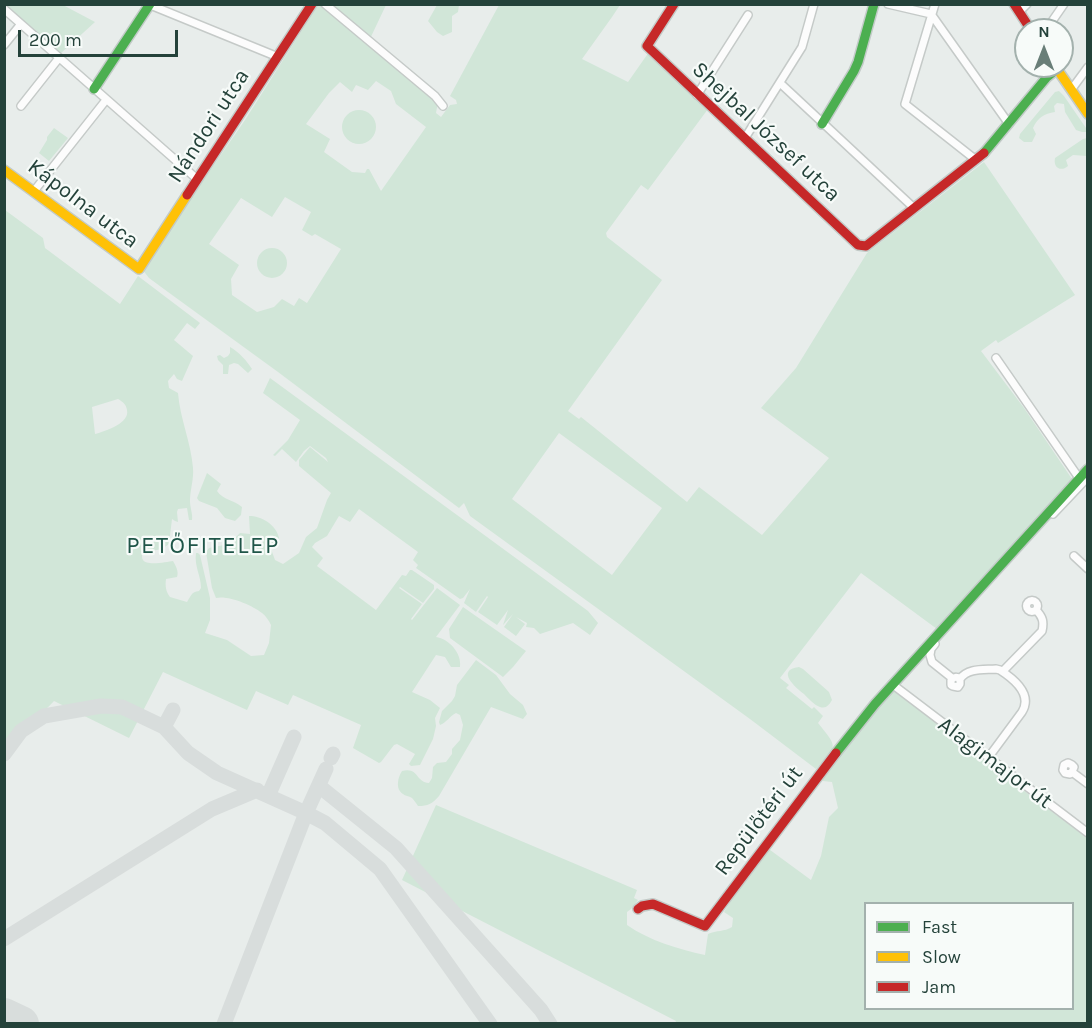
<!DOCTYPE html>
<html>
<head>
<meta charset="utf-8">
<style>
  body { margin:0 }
  #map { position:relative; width:1092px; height:1028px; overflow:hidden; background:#e8edeb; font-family:Karla,sans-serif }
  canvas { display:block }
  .frame { position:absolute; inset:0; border:6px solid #24423a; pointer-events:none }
  .legend { position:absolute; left:864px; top:902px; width:210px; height:108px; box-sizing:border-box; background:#f7fbf9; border:2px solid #a3b1ad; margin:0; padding:8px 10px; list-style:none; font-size:18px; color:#24423a }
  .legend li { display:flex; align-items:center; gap:12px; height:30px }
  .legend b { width:30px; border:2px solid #a3b1ad }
  .north { position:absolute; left:1014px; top:18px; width:60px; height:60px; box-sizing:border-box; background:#f7fbf9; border:2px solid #a3b1ad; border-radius:50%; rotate:0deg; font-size:16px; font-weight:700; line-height:24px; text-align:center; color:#24423a }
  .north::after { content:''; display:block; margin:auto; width:21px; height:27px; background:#697e78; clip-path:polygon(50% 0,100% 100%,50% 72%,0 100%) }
  .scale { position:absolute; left:18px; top:30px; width:160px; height:27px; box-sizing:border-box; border:3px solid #24423a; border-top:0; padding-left:8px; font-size:18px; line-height:21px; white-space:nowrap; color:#24423a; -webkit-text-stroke:4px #f7fbf9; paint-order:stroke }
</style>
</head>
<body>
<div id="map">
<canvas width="1092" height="1028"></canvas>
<div class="frame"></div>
<ul class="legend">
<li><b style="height:8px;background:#4caf50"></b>Fast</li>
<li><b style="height:8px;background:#ffc107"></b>Slow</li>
<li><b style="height:8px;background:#c62828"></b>Jam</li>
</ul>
<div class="north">N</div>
<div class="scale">200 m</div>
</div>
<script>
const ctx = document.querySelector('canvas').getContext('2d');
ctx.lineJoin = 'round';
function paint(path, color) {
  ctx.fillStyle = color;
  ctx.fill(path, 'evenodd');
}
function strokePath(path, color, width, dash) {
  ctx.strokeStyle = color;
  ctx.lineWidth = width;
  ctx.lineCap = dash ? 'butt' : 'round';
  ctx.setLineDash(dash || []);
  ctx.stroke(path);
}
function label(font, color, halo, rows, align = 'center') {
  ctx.font = font + ' Karla,sans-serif';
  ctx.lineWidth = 4.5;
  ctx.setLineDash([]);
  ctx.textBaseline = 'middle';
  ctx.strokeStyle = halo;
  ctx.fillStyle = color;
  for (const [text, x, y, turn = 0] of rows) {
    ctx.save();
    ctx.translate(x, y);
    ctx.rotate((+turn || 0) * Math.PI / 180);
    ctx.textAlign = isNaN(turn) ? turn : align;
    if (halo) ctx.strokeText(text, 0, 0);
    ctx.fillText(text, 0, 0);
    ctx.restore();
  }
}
const green = new Path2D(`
  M5 5H63L95 22 60 54Z
  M318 5H386L368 43 438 102 436 113 441 117 450 105 457 104 456 100 450 96 499 5H620L612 17 582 59 628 82 649 52 708 109 648 190 641 185 606 233 607 237 662 280 568 411 579 419 581 417 687 502 699 487 762 535 829 458 761 408 796 368 867 253 984 162 1075 295 998 343 996 340 981 351 1024 408 1072 479 937 629 861 573 780 678 789 685 786 688 812 709 814 707 823 716 818 723C839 749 837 745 816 769L750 719 470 516 464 503 459 508 278 372 168 292 149 278 142 269 245 120ZM376 81 391 91 396 104 426 127 381 191 369 169H367L365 173 352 172 324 152 330 139 306 124 329 93 340 82 352 92 356 85 368 90ZM285 197 311 212 302 230 312 236 315 234 341 249 307 303 299 298 294 306 282 299 274 307 257 312 232 295 231 279 239 265 209 244 241 198 272 217ZM559 433 662 508 612 575 512 499Z
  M437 5H459L458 12 452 16V32L443 36 437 32 428 21Z
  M1059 91 1064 96 1086 128V132H1082L1076 130 1065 112 1064 104 1057 103 1054 106 1055 112C1044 114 1038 117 1033 128L1036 134 1032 142H1024L1019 138 1020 134 1055 92Z
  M342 127a17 17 0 1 1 34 0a17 17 0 1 1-34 0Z
  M54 128 68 138 49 161 39 153 47 140V137Z
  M1087 138V156L1073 155 1066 160 1068 166C1061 172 1053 168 1055 158L1083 139Z
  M5 210 43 238 45 248 120 304 138 276 200 323 195 329 187 323 174 340 193 356 182 381 177 379 174 374 168 381 169 388 178 393C180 419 191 442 193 468 194 479 190 490 190 501 190 508 193 514 192 520H189L187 508 178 509 177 512 178 522 175 521 172 519 169 544 162 549 146 552 142 555C142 557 142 559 143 560 146 566 167 562 173 561 176 566 179 572 177 577L166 579C165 586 166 592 170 597L187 602C191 596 191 592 199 591L201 588C201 576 194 566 196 553H198L200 555 210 598V620L205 633 227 640 251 656 264 655 269 643 271 625C269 621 266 616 262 613 252 605 228 595 216 598L212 588 206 552 209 548 229 544 240 533 250 534 249 516C261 516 276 524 279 538L271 549 275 560 283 564 299 553 306 537 317 528 327 500 331 493 299 466V460L310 447 328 462 326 458 310 446 304 451 296 462 282 449 275 456 273 455 288 440 300 420 263 393 270 378 588 611 598 623 590 635 573 623 540 634 534 628 526 627 527 623 516 617 525 624 516 636 504 627 513 614 503 625 508 610 497 625 478 612 488 597 487 596 476 612 464 603 470 589 463 598 460 599 416 568 418 565 413 560 418 552 359 509 350 522 339 516 327 536 315 543 312 547 323 558 317 566 376 610 402 575 406 576 410 570H412L434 585V589L423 603 400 587 399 588 422 604 411 619 412 620 437 588 460 605 436 637C449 639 462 653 460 667H451L445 657 436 655 412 692 430 700 440 708 435 718 436 726 433 739 420 765 411 766 409 764 415 754 397 744 394 745 381 762 379 763 353 748 361 725 293 695 288 705 256 691 247 710 163 672 129 738 54 701 5 752ZM118 399C123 402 126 404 127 410 130 423 106 431 95 434L92 407Z
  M257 263a15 15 0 1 1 30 0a15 15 0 1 1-30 0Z
  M230 347C239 352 247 361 252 369L248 373 238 364 234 363 229 365 228 374H223V365L218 360 217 356 220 355 224 358 228 356 230 353Z
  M207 473 221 484 217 491C223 500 234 500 242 507L241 515 235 521 225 518 217 508 199 501 197 498Z
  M463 607 526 651 513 667 503 677 450 638 449 629Z
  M476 660 496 675 510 694 523 705 527 714 523 719 491 707 439 796C432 804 428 806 418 806 416 803 414 800 412 798 409 796 405 796 403 794 395 789 398 777 402 771 419 767 415 782 429 783L432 778 433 767 437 763 446 762 452 754V749L460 740 463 725 460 715 456 713C450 716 446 723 440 725L439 722 442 711 452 701 455 696 457 685Z
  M799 667 803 669 829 692 832 700C829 705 826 709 820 707 814 705 808 698 804 694 796 688 775 670 799 667Z
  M894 689 1003 775 1087 838V1023H675L676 1021 402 880 436 805 637 890 634 898 638 900 631 909 627 912V925C650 941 678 949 705 955L708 934C717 930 724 932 732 927L733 918 724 912 766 847 811 880 821 856 829 817 838 808 832 782 823 781 820 776ZM866 904H1072V1008H866Z`);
const taxiway = new Path2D(`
  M164 727 173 710
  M4 754 21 731 44 716 101 706 122 707 164 727 188 753 217 773 306 813 325 823 380 869 490 1024
  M331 758 333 754
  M319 786 396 848 541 1010 550 1024
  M268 796 294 737
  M4 939 212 809 257 790
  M224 1024 306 813 326 769`);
const runway = new Path2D(`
  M4 1016 21 1024`);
const street = new Path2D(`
  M148 4 278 57
  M325 4 435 96 443 106
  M888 4 931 14 1009 124
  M935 4 905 104 976 160
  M4 9 197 179
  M1019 12 1027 4
  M1046 30 1064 4
  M4 45 21 24
  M780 83 914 208
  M1071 90 1088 67
  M697 95 748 15
  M21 106 59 58
  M745 138 802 47 814 4
  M34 191 106 100
  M996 358 1079 478
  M1053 514 1088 477
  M1074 556 1088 569
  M1026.5 606a5.5 5.5 0 1 1 11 0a5.5 5.5 0 1 1-11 0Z
  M935 644 931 649 930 655 932 662 952 678
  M1003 671 1042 631C1044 622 1043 617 1036 610
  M960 679C956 676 954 677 951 680V685L953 686 958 687 960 684V679C968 668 983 670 996 669L1000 670C1014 679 1033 694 1022 712L988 758
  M892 684 1088 833
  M1072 772 1074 767 1072 765 1068 763 1064 765 1063 770 1065 773 1070 774 1072 772 1088 784`);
const fast = new Path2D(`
  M94 89 150 4
  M822 124 854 71 858 62 874 4
  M984 153 1047 77 1057 69
  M836 753 875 704 1088 469`);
const slow = new Path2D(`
  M1055 66 1088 114
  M4 170 139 269 187 195`);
const jam = new Path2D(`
  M674 4 647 46 858 245 866 246 984 153
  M1014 4 1031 30
  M187 195 312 4
  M638 909 642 906 653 904 705 926 836 753`);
const streetNames = [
  ["Nándori utca",209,126,-57],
  ["Shejbal József utca",766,132,43],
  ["Kápolna utca",83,204,37],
  ["Alagimajor út",995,763,37],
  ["Repülőtéri út",759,821,-53]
];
const neighbourhoodNames = [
  ["PETŐFITELEP",203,546]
];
paint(green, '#d1e6d8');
strokePath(taxiway, '#d8dddc', 15);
strokePath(runway, '#d8dddc', 36);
strokePath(street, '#c5cac8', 10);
strokePath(fast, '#c3cbc8', 12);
strokePath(slow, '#c3cbc8', 12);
strokePath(jam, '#c3cbc8', 12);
strokePath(street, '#fcfcfc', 7);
strokePath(fast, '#4caf50', 9);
strokePath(slow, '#ffc107', 9);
strokePath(jam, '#c62828', 9);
label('22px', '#24423a', '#f7fbf9', streetNames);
ctx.letterSpacing = '1.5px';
label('24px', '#1f5548', '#f7fbf9', neighbourhoodNames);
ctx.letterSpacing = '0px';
</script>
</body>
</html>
